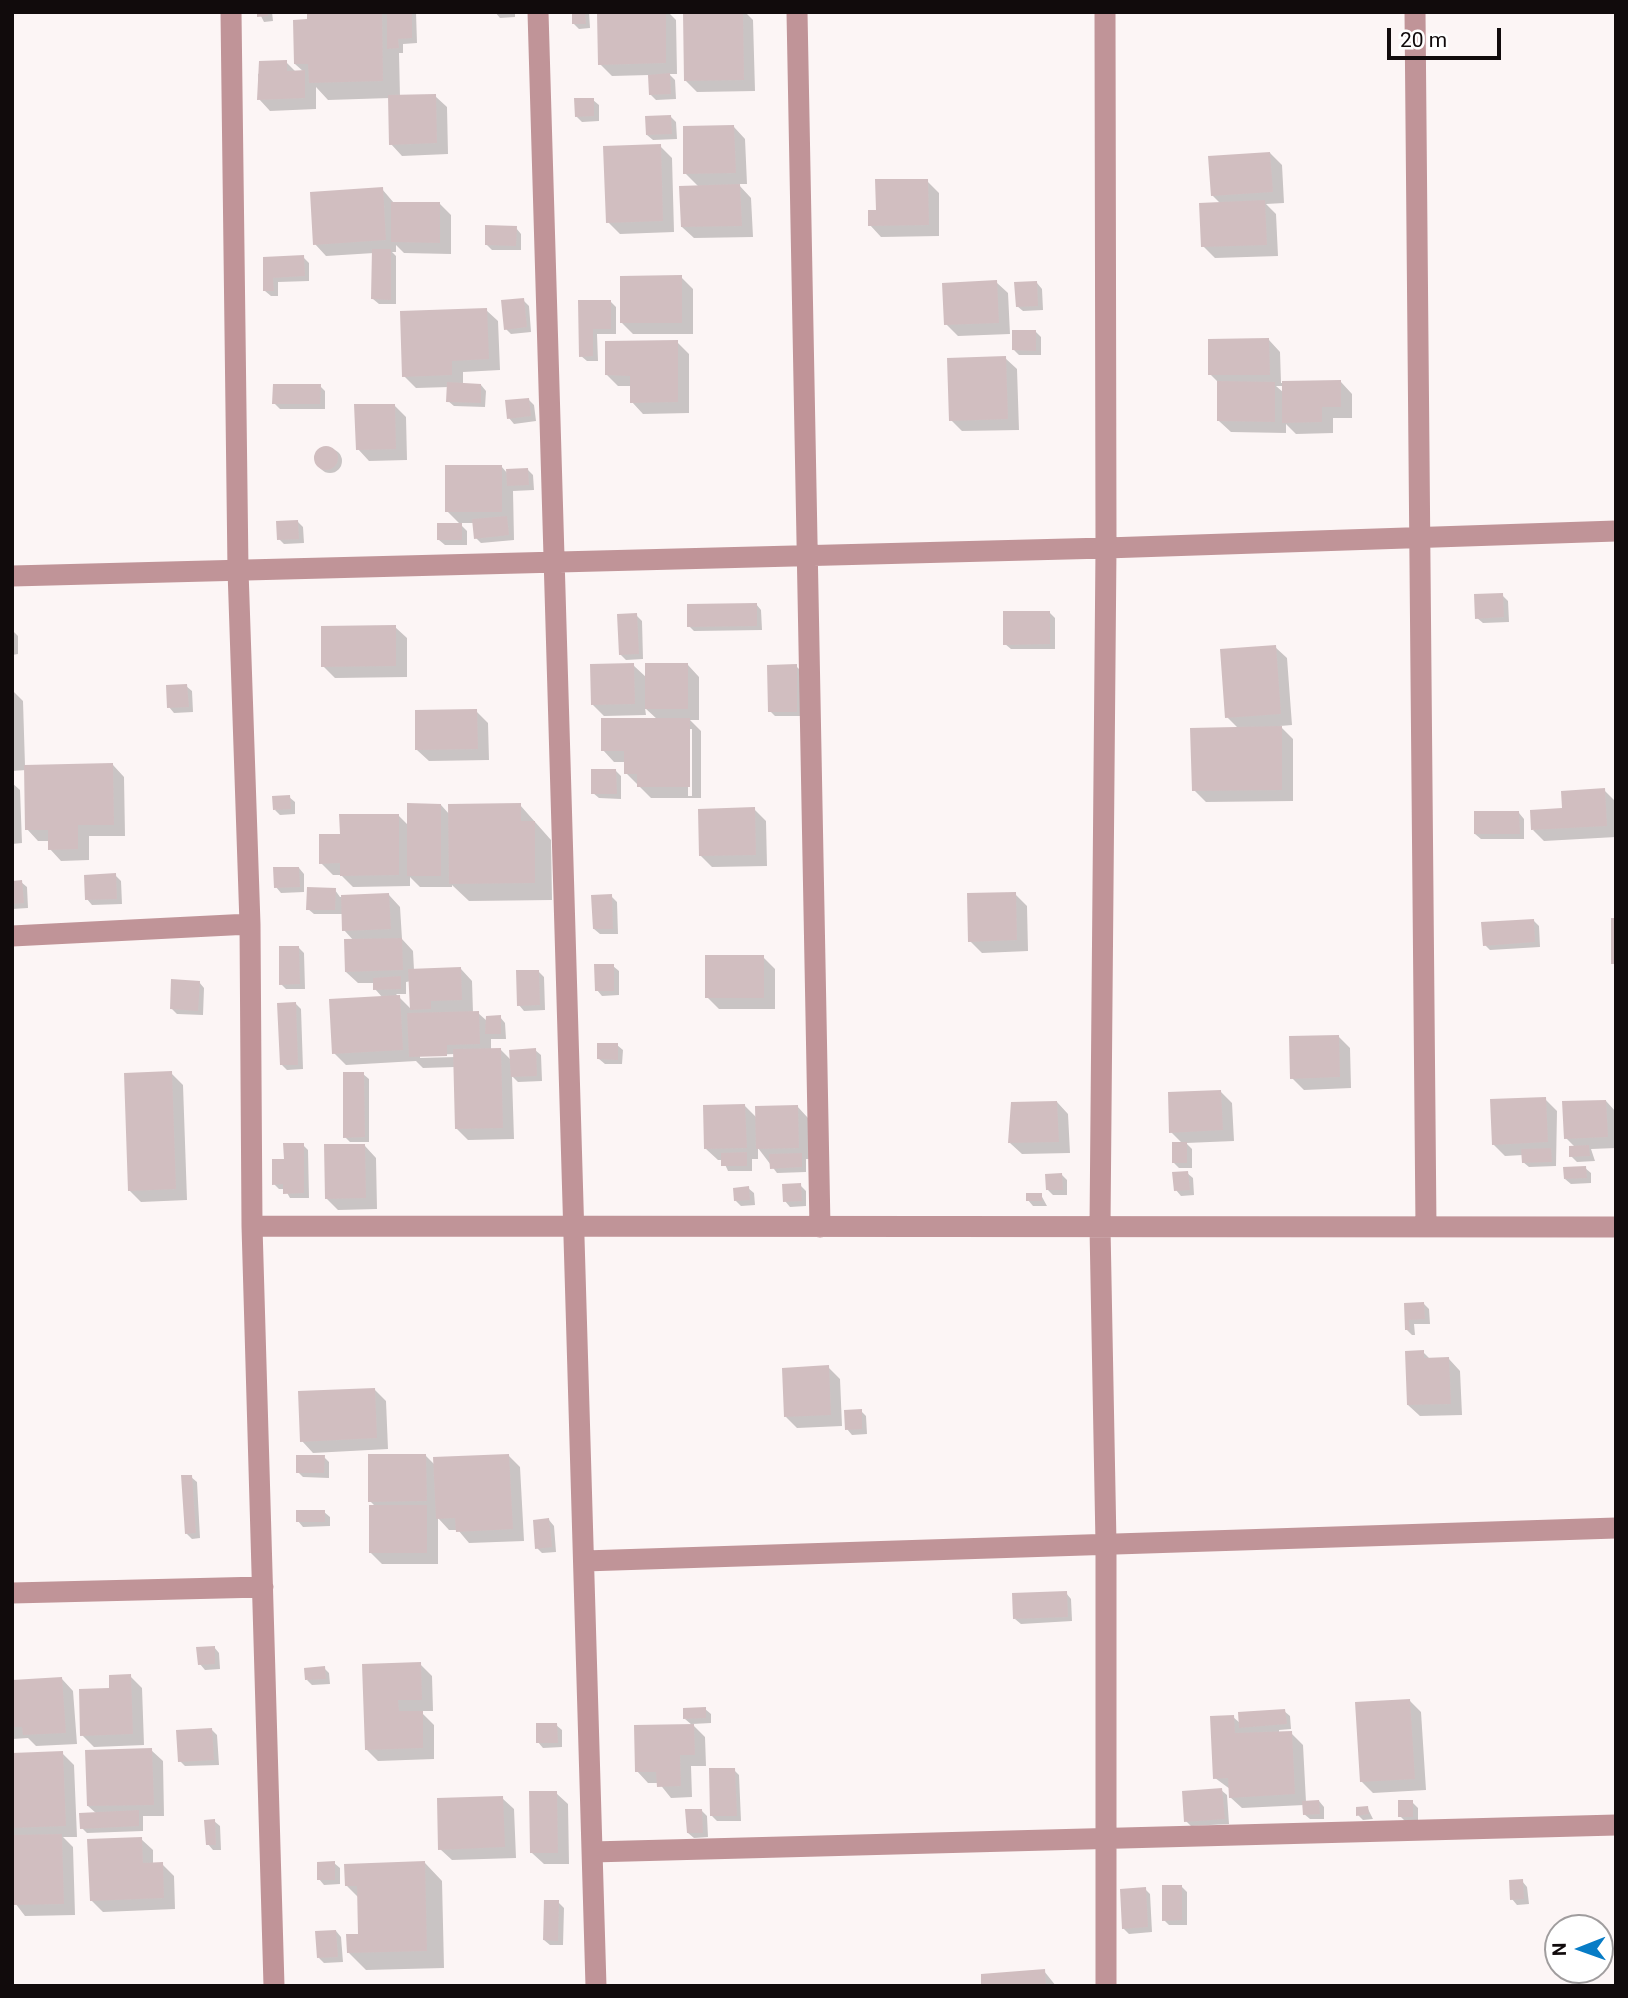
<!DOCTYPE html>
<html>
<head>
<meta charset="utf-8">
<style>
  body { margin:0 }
  #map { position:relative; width:1628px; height:1998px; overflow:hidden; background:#fcf5f5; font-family:Roboto,sans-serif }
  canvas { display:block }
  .frame { position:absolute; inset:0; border:14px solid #110b0c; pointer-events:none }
  .north { position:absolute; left:1544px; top:1914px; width:70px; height:70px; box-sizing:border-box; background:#fff; border:2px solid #a09d9e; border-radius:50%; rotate:269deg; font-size:19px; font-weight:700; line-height:28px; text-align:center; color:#110b0c }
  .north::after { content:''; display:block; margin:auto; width:24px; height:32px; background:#077cc6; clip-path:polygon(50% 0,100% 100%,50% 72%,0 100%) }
  .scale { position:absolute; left:1387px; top:28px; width:114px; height:32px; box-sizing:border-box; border:4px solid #110b0c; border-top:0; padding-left:9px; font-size:21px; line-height:24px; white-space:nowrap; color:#110b0c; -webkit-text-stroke:5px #fff; paint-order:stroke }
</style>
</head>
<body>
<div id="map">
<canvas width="1628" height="1998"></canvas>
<div class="frame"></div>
<div class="north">N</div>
<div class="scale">20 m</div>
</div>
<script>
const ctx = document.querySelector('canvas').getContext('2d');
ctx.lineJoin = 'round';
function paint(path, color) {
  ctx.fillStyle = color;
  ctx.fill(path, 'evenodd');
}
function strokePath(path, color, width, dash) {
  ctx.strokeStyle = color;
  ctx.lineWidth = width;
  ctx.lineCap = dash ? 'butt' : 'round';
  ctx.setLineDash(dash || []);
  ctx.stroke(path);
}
const shadow = new Path2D(`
  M259 12H272L273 21 264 22Z
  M309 12H416L417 43 403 44V53H399L400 97 435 96 447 107 448 154 402 156 391 144 390 98 328 100 316 87V109L270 111 259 99 258 74 286 62 297 73 304 72 295 64Z
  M495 12H515V17L500 18Z
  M573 12H589L590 28 579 29 573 23Z
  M599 12H668L676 20 677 74H669L675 80 676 99 656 100 650 94 649 75 612 76 600 64Z
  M684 12H745L753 20 755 91 697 92 685 80Z
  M593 100 599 105V121L582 122 576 116Z
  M670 116 676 122 677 139 653 140 647 135Z
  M734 127 745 139 747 184H738L751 198 753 237 694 238 682 227 699 187 685 173Z
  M660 146 672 158 674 232 620 234 608 222Z
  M1270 153 1282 165 1284 203 1266 204 1276 214 1278 256 1215 258 1203 246 1221 204 1212 195Z
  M927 181 939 193V236L881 237 870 225 878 212Z
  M382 189 394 203 440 204 451 215V254L404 253 396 245V252H392L396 256V304H379L373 299 374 253 326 256 315 244Z
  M516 228 521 234V250H492L486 244Z
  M303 257 309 263V281L278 282V296H271L265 291V258Z
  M681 277 693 289V334H633L622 323Z
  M996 282 1008 293 1010 334 958 336 946 324Z
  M1037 283 1042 289 1043 310 1023 311 1017 306Z
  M523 300 529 306 531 332 511 334 506 329Z
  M580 302H611L616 307V334H597L598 361H587L581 356Z
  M486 310 498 321 500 370 463 372V384L481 385 486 391 485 407 454 406 448 401 449 387 416 388 404 376Z
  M1036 332 1041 337V355H1019L1014 350Z
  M1269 340 1280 352 1281 383 1341 382 1352 394V418H1333V433L1296 434 1286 424V433L1231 432 1219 421V383L1210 374ZM1276 386H1284V393Z
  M677 342 689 354V413L643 414 632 402V386H618L607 375Z
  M1005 358 1017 369 1019 430 962 431 951 420Z
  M320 386 325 391V409H280L274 403Z
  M528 399 534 405 536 421 514 424 509 418Z
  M394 405 406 417 407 460 369 461 358 449Z
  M318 461a12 12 0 1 1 24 0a12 12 0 1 1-24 0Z
  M501 466 508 474 528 470 533 475 534 490 513 491 514 540 481 543 476 538 475 523H459L467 531V545H445L439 540 461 525 447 511Z
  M298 522 303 527 304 543 284 544 279 539Z
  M1502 595 1508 601 1509 622 1483 623 1477 618Z
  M756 604 761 610 762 630 694 631 689 626Z
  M1049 612 1055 618V649H1011L1005 644Z
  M636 615 642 621 643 659 626 660 620 654Z
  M395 627 407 638V677L335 678 323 666Z
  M12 630 18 636V654L12 655Z
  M1275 647 1287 658 1292 725 1280 726 1293 739V801L1206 802 1194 790 1238 728 1227 717Z
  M633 665 647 678 688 665 699 677V720H690L701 731V798H651L626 773V762H614L603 750 658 720 645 708 646 715 604 716 592 704ZM688 729H692V796H688Z
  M796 666 801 671 802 716H775L770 711Z
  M186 686 192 691 193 712 174 713 169 707Z
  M12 690 23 701 25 766 113 765 124 777 125 836H89V860L61 861 50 849V841H38L27 829 26 770 12 771Z
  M476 711 488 723 489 760 429 761 417 750Z
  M616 771 621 776V799L599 798 593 793Z
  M12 783 20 790 22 843 12 844Z
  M1604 790 1616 802V837L1544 841 1533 830 1564 809Z
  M289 797 295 802V814L280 815 275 810Z
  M441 805 450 815 520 805 551 840 552 900 469 901 452 885V887H420L410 877V886L353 887 341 875H333L321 863 398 815 409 826Z
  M754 809 766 821 767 866 712 867 700 855Z
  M1519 813 1524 819V839H1481L1475 834Z
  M299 868 304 874V892L281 893 276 887Z
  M115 875 121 881 122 904 92 905 87 899Z
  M12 882H21L27 887 28 908 12 909Z
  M335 890 340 897 389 895 400 907 402 939 413 951 414 970 461 969 472 981 473 1013H478L487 1021 500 1017 505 1023 506 1039H491V1050H501L512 1061 535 1050 541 1055 542 1081 518 1082 512 1076 514 1139 468 1140 456 1128 455 1067 423 1068 416 1061 346 1065 334 1053 383 998 375 989 374 983H358L346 972 354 941 344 930 343 914H314L308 909ZM411 981V1009L396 994H406V982ZM456 1054V1057L420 1058V1055Z
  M1015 894 1027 906 1028 951 982 953 970 941Z
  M611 896 617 902 618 934H600L594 929Z
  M1534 921 1539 926 1540 947 1490 950 1485 945Z
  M299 948 304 953 305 989H286L281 984Z
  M763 957 775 969V1009H719L707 997Z
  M613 966 619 971V995L602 996 597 990Z
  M538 971 544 977 545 1010 524 1011 519 1005Z
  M199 982 204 988 203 1015 177 1014 172 1009Z
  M295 1003 301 1009 303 1069 287 1070 282 1065Z
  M1338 1036 1350 1048 1351 1088 1304 1090 1292 1078Z
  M617 1045 623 1050 622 1064H605L599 1059Z
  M171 1073 183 1085 187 1200 141 1202 129 1190Z
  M363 1074 369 1079V1142H350L345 1137Z
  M1221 1092 1232 1103 1234 1141 1186 1143 1192 1149V1168H1179L1174 1163 1183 1144 1171 1132Z
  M1545 1099 1557 1111 1556 1166 1529 1167 1523 1162V1155L1505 1156 1493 1144Z
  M1606 1101 1616 1112V1148L1591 1149 1595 1161 1577 1162 1571 1156 1575 1147 1566 1138Z
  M1057 1102 1068 1114 1070 1153 1022 1154 1010 1143Z
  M744 1105 757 1118 797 1106 808 1118 810 1159H806V1172L777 1173 758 1148V1159H752V1171H728L723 1160H718L706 1149Z
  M303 1145 308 1150 309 1198H290L285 1189H279L274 1184 285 1160Z
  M365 1146 376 1158 377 1209 338 1210 326 1198Z
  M1585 1168 1591 1173V1183L1571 1184 1565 1179Z
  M1187 1173 1193 1178 1194 1195 1181 1196 1176 1190Z
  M1061 1174 1067 1180V1195H1053L1047 1189Z
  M800 1185 806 1191V1206L790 1207 785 1201Z
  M748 1188 754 1193 755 1205 741 1206 735 1200Z
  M1041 1195 1047 1206H1033L1028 1200Z
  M1424 1304 1429 1309 1430 1324H1414L1415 1335H1412L1406 1329 1405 1305Z
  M1423 1352 1431 1360 1449 1359 1460 1371 1462 1415 1420 1416 1408 1405Z
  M828 1367 840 1379 842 1426 797 1428 786 1417Z
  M374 1389 386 1401 388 1449 313 1453 302 1441Z
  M861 1411 866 1416 867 1434 852 1435 847 1429Z
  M508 1455 520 1467 524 1541 469 1543 458 1530H449L438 1518V1564H382L370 1552 376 1507 370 1501 426 1456 435 1465Z
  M324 1457 329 1462V1478L303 1477 298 1472Z
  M191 1477 197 1482 200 1538 192 1539 186 1533Z
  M324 1512 330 1517V1526L303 1527 298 1521Z
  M549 1520 554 1526 556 1552 542 1553 537 1548Z
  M1066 1593 1071 1599 1072 1621 1021 1624 1015 1619Z
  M214 1647 219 1653 220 1669 205 1670 200 1664Z
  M420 1664 432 1676 433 1711H420L434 1725V1759L378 1761 366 1749Z
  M324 1668 329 1673 330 1684 312 1685 307 1680Z
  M130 1676 142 1688 144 1745 94 1747 82 1735 111 1690Z
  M62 1679 73 1691 77 1744 36 1746 28 1738 12 1739V1682Z
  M1410 1701 1421 1712 1426 1790 1373 1793 1361 1781Z
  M705 1709 711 1714V1723L692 1724 705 1737 706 1766H691L692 1797 671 1798 659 1783H648L637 1771 692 1725 685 1719Z
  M1284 1711 1290 1716 1291 1729 1279 1730V1733H1291L1303 1745 1306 1802 1319 1801 1324 1807V1819H1310L1304 1814V1805L1242 1808 1230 1797V1789L1215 1778 1233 1717 1240 1723Z
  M556 1725 562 1730V1747L543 1748 538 1742Z
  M211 1729 217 1735 219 1765 185 1766 180 1761Z
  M151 1750 163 1761 164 1816H143V1831L87 1833 82 1828 97 1814 88 1806Z
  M62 1753 74 1765 77 1837H63L73 1847 75 1915 25 1916 12 1899V1755Z
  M734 1770 739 1775 741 1821H717L712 1816Z
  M1221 1790 1227 1795 1229 1824 1191 1826 1186 1821Z
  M556 1793 568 1804 569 1864H544L532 1853Z
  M502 1798 514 1809 516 1858 452 1860 440 1849Z
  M1412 1802 1418 1808V1821H1405L1400 1816Z
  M1367 1807 1373 1819 1363 1820 1358 1815Z
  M701 1810 707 1816 708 1837 694 1838 688 1833Z
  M214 1821 220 1826 221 1850H213L208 1844Z
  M141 1839 153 1850V1864H162L174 1876 175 1909 103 1912 91 1900Z
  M334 1863 340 1868V1884L324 1885 319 1879Z
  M425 1863 442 1881 444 1968 366 1970 348 1952 360 1936 359 1898 347 1886Z
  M1522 1881 1527 1887 1529 1904 1517 1905 1512 1899Z
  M1181 1886 1187 1892V1925H1169L1164 1920Z
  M1145 1889 1150 1894 1152 1932 1129 1934 1123 1928Z
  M558 1902 564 1908 563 1945H550L544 1940Z
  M336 1931 341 1937 343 1962 324 1963 319 1958Z
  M1044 1971 1056 1986H983Z`);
const building = new Path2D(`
  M257 12H268V16L257 17Z
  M307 12H382L383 81 309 83 308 64H294L293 20 307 19Z
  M387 12H412V38L398 39 399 48 387 49Z
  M572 12H585L586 24H572Z
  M597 12H666V63L598 65Z
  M683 12H743L744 80 684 81Z
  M287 60V71L305 70V98L257 100 259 61Z
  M670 73 671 94 649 95 648 75Z
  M436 94 437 143 389 145 388 95Z
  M574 98H594V116L575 117Z
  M671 115 672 134 646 135 645 116Z
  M734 125 736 173 683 174V126Z
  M661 144 663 221 606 223 603 146Z
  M1270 152 1273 192 1211 196 1208 156Z
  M875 179H928L929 225 868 226V210H876Z
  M740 184 742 226 681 227 679 186Z
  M383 187 386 240 313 245 310 192Z
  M1265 200 1267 245 1201 247 1199 203Z
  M391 202H440V243L391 242Z
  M485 225 517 226 516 246 485 245Z
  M372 249H391V300L371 299Z
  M304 255 305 276 273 278 274 291H263V257Z
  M682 275V323H620V276Z
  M997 280 999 323 944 325 942 283Z
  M1037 281 1038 306 1016 307 1014 282Z
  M524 298 527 327 504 330 501 300Z
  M578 300H611V329H593V356L579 357Z
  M487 308 489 359 452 361V375L402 377 400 311Z
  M1012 330H1036V351L1012 350Z
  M1269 338 1270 375H1208V339Z
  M678 340V402L630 403V376L605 375V341Z
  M1006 356 1008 419 949 421 947 358Z
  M1341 380V407H1322V422L1282 423V381Z
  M1217 381 1275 382V422L1217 421Z
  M447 382 481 384V403L446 402Z
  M273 384H321L320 404H272Z
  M529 398 531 416 507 419 505 400Z
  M354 404H395L396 449 356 450Z
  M314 458a12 12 0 1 1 24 0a12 12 0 1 1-24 0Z
  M445 465H502V512H445Z
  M528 468 529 485 507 486 506 469Z
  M507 516 509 535 474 539 472 519Z
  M298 520 299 539 277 540 276 521Z
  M437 523H462V540H437Z
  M1503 593 1504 617 1475 619 1474 594Z
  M757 603V626L687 627V604Z
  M1003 611H1050V644L1003 645Z
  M637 613 639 654 619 655 617 614Z
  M396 625V666L321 667V626Z
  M1276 645 1281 714 1225 718 1220 649Z
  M634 663 635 704 591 705 590 664Z
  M645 663H688V709H645Z
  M797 664V712H768L767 665Z
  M187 684 189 707 167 708 166 685Z
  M477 709 478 749 415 750V710Z
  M601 718H690V787H637V774H624V751H601Z
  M1282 726V790L1192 791 1190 728Z
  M113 763 114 825H78V849L48 850V830H25L24 765Z
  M591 769H616L617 794H591Z
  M1605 788 1607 826 1531 830 1530 810 1562 808 1561 791Z
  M290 795 291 809 273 810 272 796Z
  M407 803 441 804V876H407Z
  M521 803V821H535V883L449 884 448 804Z
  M755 807 756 855 699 856 698 809Z
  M1474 811H1519L1520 834H1474Z
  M339 814H399V875L340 876V863L319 864V834H340Z
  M273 867H299L300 887 274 888Z
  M116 873 117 899 85 900 84 875Z
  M22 880 24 903 12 904V881Z
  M307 887 336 888 335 910H306Z
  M1016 892 1017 940 968 942 967 893Z
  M389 893 391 929 342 931 341 895Z
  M612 894 613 929H593L591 895Z
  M1611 918H1616V964H1611Z
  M1534 919 1535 942 1483 946 1481 922Z
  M402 938 403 970 345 972 344 939Z
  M279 946H299L300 984 279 985Z
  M705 955H764V998H705Z
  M594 964H614V991H595Z
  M461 967 462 1000 431 1001V1009L410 1010 408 969Z
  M516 970H539L540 1005 517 1006Z
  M401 976V989L373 990V978Z
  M171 979 200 981 198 1011 170 1009Z
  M400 995 403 1050 332 1054 329 999Z
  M296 1002 298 1065H280L277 1003Z
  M479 1011 480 1044 447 1045V1056L409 1057 407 1013Z
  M501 1015V1034H485L486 1016Z
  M1339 1035 1340 1077 1290 1079 1289 1036Z
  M597 1043H618V1060L597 1059Z
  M501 1048 503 1128 455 1129 453 1049Z
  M536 1048 537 1076 511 1077 509 1050Z
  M172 1071 176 1189 128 1191 124 1073Z
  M343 1072H364L365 1137 343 1138Z
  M1221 1090 1223 1130 1169 1133 1168 1092Z
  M1546 1097 1548 1142 1492 1145 1490 1099Z
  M1606 1100 1608 1137 1564 1139 1562 1101Z
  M1057 1101 1059 1142 1008 1143 1011 1102Z
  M745 1104 747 1148 704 1149 703 1105Z
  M798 1105 799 1148 756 1149 755 1106Z
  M1172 1142H1187V1163H1172Z
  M283 1143H304V1193L283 1194V1184L272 1185V1159H284Z
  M324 1144H365L366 1198 325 1199Z
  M1589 1145 1590 1156 1569 1157V1146Z
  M1551 1148 1552 1162 1522 1163 1521 1149Z
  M747 1152V1166H721V1153Z
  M802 1153V1167L770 1169 769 1154Z
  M1586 1166 1587 1178 1564 1179 1563 1167Z
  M1188 1171 1190 1190 1174 1191 1172 1172Z
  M1062 1173 1063 1190H1046L1045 1174Z
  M801 1183 802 1201 783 1202 782 1184Z
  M749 1186 750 1200 734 1201 733 1188Z
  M1026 1193H1042V1201H1026Z
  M1424 1302 1425 1319 1409 1320 1410 1330H1405L1404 1303Z
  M1424 1350V1358L1449 1357 1451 1404 1407 1405 1405 1351Z
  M829 1365 831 1415 784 1417 782 1368Z
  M375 1388 377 1438 300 1442 298 1391Z
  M862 1409V1429L845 1430 844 1410Z
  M368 1454H426L427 1501 368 1502Z
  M509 1454 513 1529 456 1532 455 1518 436 1519 433 1457Z
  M296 1455H325L324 1473H296Z
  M181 1475H192L196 1533 185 1534Z
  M369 1505H427V1553H369Z
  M296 1510H325V1522H296Z
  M549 1518 552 1547 535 1549 533 1520Z
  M1067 1591 1068 1617 1013 1619 1012 1593Z
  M215 1646V1664L198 1665 196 1647Z
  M421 1662 422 1700H398L399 1711H423V1748L365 1750 362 1664Z
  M325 1666 326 1679 305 1680 304 1668Z
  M131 1674 133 1734 80 1736 79 1689 109 1688V1675Z
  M62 1677 66 1733 23 1735 22 1727H12V1680Z
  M1410 1699 1415 1779 1360 1782 1355 1702Z
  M706 1707V1718L683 1719V1708Z
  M1285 1709 1287 1724 1239 1728 1238 1712Z
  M1234 1715 1235 1733 1292 1731 1295 1794 1229 1798 1228 1778 1213 1779 1210 1716Z
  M536 1723H557L558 1743H536Z
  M694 1724 695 1755H680L681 1786 657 1787 656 1772H635L634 1725Z
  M212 1728 214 1760 178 1762 176 1730Z
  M152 1748 154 1805 87 1806 85 1750Z
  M63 1751 66 1826 12 1828V1753Z
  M709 1768H735L737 1816H710Z
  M1222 1788 1225 1819 1184 1822 1182 1791Z
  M529 1791H557L558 1853H530Z
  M503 1796 505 1847 438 1850 437 1798Z
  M1319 1800 1320 1814 1303 1815 1302 1801Z
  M1398 1800H1413V1817H1398Z
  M1368 1806 1369 1814 1356 1816V1807Z
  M685 1809H702L703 1833H687Z
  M139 1810V1826L80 1829 79 1813Z
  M215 1819 216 1845H206L204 1820Z
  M62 1834 64 1904 12 1905V1835Z
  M142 1837 143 1863 163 1862 164 1898 90 1901 87 1839Z
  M335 1861V1880H317V1862Z
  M425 1861 427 1951 347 1953 346 1934H358L357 1886H345L344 1864Z
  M1523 1879 1524 1899 1510 1900 1509 1880Z
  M1162 1885H1182V1920L1162 1921Z
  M1146 1887 1148 1927 1122 1929 1120 1889Z
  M544 1900H559L558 1941 543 1940Z
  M336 1930 338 1957 317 1958 315 1931Z
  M1045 1969 1046 1986H981V1974Z`);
const minor = new Path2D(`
  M231 12 238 570 250 924 252 1226 274 1986
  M538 12 596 1986
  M797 12 820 1227
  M1105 12 1106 548 1100 1227 1106 1544V1986
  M1415 12 1426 1227
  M12 576 1106 548 1616 531
  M12 936 250 924
  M252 1226 1616 1227
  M584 1561 1616 1528
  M12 1593 263 1587
  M592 1852 1616 1825`);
paint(shadow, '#0003');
paint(building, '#d1bec0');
strokePath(minor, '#c09498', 21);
</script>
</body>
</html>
